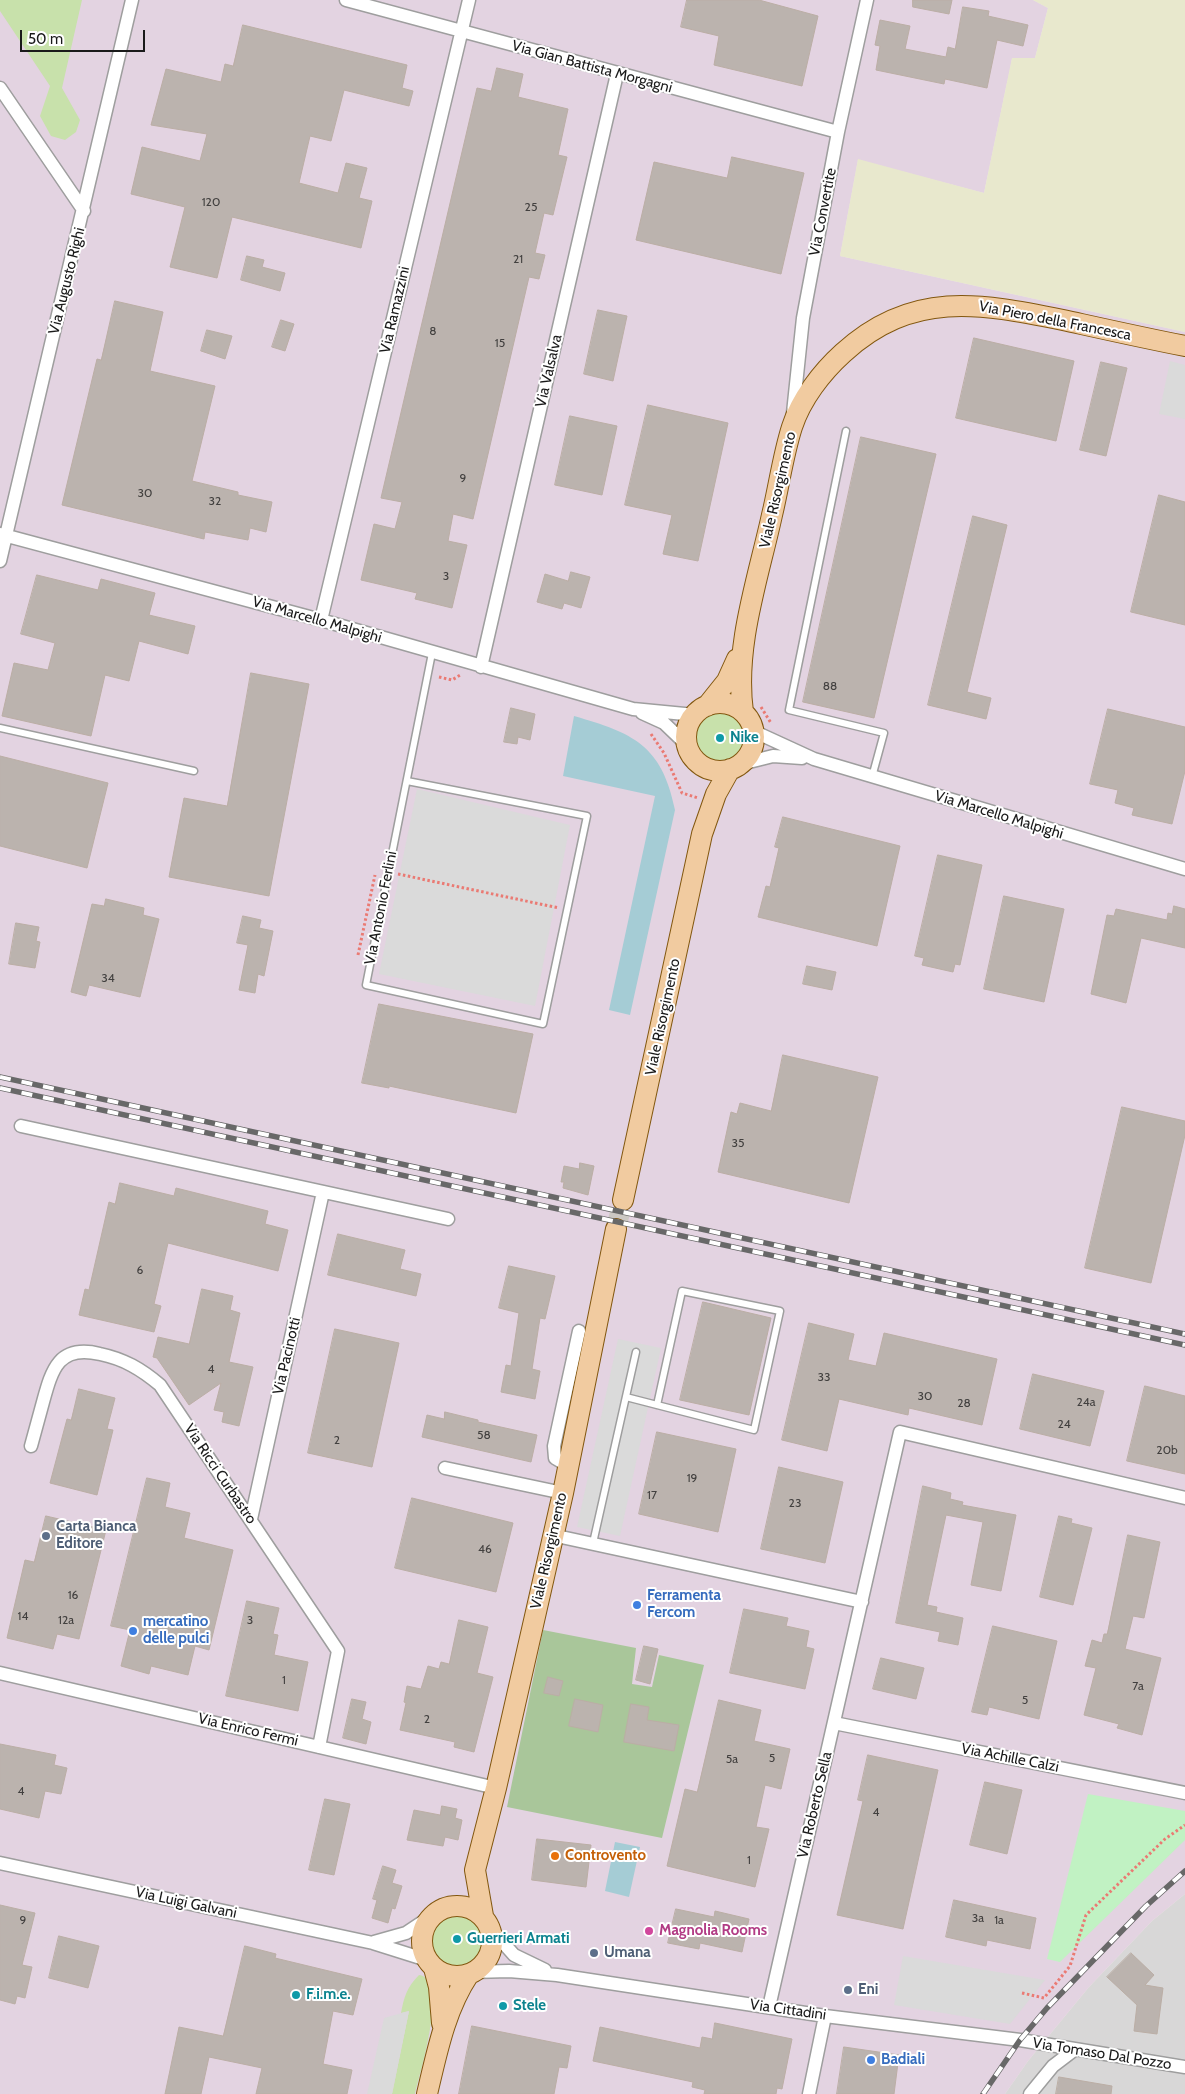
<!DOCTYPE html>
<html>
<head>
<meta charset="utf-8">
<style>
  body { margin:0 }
  #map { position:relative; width:1185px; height:2094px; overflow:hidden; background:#ebe7e1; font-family:Cabin,sans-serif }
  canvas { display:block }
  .scale { position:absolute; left:20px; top:30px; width:125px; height:22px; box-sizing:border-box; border:2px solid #1a1a1a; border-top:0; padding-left:6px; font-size:15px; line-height:18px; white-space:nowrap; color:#1a1a1a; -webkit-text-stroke:4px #fff; paint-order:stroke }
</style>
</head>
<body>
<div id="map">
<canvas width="1185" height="2094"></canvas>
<div class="scale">50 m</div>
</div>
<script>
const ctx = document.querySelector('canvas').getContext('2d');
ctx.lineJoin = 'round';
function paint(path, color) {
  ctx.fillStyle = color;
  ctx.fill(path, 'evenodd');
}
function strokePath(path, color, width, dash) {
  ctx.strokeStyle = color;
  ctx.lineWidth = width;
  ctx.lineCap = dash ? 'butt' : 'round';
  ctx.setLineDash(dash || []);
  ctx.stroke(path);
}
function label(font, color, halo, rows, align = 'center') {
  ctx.font = font + ' Cabin,sans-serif';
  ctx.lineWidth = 4;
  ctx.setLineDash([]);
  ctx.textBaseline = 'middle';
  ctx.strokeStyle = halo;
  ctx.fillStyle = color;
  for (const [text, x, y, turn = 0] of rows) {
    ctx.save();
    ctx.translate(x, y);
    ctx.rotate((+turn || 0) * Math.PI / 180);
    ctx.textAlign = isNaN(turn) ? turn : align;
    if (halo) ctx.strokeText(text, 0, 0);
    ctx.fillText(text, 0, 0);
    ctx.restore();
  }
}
const residential = new Path2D(`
  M1185 1894V2094H1005L1028 2061 1089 1987 1152 1921Z`);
const industrial = new Path2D(`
  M0 0H1033L1048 8 1035 58 1012 59 984 193 858 160 840 256 1185 332V1894L1152 1921 1089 1987 1028 2061 1005 2094H0Z`);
const farmland = new Path2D(`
  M1033 0H1185V332L840 256 858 159 984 193 1012 58H1035L1048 8Z`);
const grass = new Path2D(`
  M0 0H82L62 88 80 120 76 132 65 140 51 136 40 116 50 86 0 11Z
  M693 737a27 27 0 1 1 54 0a27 27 0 1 1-54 0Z
  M431 1941a26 26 0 1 1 52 0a26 26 0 1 1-52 0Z
  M419 1975C450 1978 419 2076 415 2094H392L409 2011 401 2013C404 1997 407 1987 419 1975Z`);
const forest = new Path2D(`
  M543 1630 636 1648 632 1684 652 1687 659 1655 704 1665 662 1838 507 1807Z`);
const park = new Path2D(`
  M1088 1794 1185 1811V1840L1060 1962 1047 1959Z`);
const parking = new Path2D(`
  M1170 361 1185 365V419L1159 414Z
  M417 789 570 825 535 1006 379 974Z
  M618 1339 661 1348 620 1536 577 1527Z
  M903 1956 1045 1980 1010 2024 894 2005Z
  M409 2011 392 2094H367L384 2018Z`);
const water = new Path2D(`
  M574 716C633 733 662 745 675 810L630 1015 609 1010 655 796 563 776Z
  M615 1842 640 1847 629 1897 605 1891Z`);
const building = new Path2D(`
  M687 0H759L818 16 802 86 714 65 719 36 681 27Z
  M913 0H952L949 14 913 7Z
  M963 7 989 11 988 16 1028 25 1023 46 997 40 987 88 945 79 944 84 876 70 880 46 875 45 880 20 910 26 905 49 946 57 948 47 955 49Z
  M243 25 407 65 402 88 413 91 409 106 344 90 331 141 310 136 299 183 338 193 346 163 367 168 359 198 372 201 361 248 232 217 217 278 170 267 185 207 131 194 142 147 200 161 207 134 151 125 166 69 221 82 225 64 233 66Z
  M497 68 523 74 518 97 568 109 558 155 567 157 553 215 544 213 535 253 545 255 539 279 529 277 473 519 453 514 448 541 467 545 452 608 415 599 417 593 361 580 374 524 395 529 402 502 381 498 477 88 491 91Z
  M732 157 804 173 781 274 636 240 654 162 727 178Z
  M247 256 264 260 262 267 285 273 280 291 241 280Z
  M115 301 163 312 150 371 215 386 192 481 238 492V495L272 502 266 532 250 528 248 540 205 532 204 539 62 505 97 359 101 360Z
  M598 310 627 316 613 381 584 374Z
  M281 320 294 324 285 351 272 347Z
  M207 330 232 336 225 359 201 351Z
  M974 338 1074 361 1056 441 956 418Z
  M1101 362 1127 368 1106 456 1080 450Z
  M648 405 728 423 698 561 663 554 672 515 625 505Z
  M570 416 617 426 602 495 555 485Z
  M861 437 936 454 874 718 803 702Z
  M1159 495 1185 502V625L1131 612Z
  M973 516 1007 525 967 692 991 698 986 719 928 705Z
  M571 572 590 577 581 608 564 603 562 609 537 602 545 574 568 581Z
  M37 575 98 590 101 579 155 593 149 615 195 626 188 654 139 641 129 681 105 675 91 736 2 716 14 663 48 670 55 643 21 634Z
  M251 673 309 684 269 896 169 877 184 798 227 806Z
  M511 708 535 714 530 740 518 737 517 744 504 742Z
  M1108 709 1185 727V771L1172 824 1132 815 1134 808 1115 803 1118 790 1090 784Z
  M0 756 108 783 87 868 0 846Z
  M783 817 900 846 877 946 758 917 766 886 770 887 779 848 775 847Z
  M938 855 982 865 960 965 955 964 953 972 922 965 924 958 915 956Z
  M1004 896 1064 909 1044 1002 984 989Z
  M106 899 144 908 143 915 159 919 140 997 89 985 86 996 71 992 92 904 104 906Z
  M1174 906 1185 909V948L1141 938 1126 1003 1091 994 1107 915 1114 916 1116 909 1167 920 1168 913 1172 914Z
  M243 916 261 920 259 928 273 931 264 976 258 974 255 993 239 990 248 945 237 943Z
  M16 923 39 927 36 941 40 942 35 968 9 964Z
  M807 966 836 972 832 990 803 984Z
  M379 1004 533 1034 516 1113 389 1086V1088L362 1083Z
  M783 1055 878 1077 849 1203 718 1172 731 1112 737 1114 740 1103 771 1111Z
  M1122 1107 1185 1121V1135L1151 1283 1085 1268Z
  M580 1163 594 1166 588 1195 563 1188 564 1182H561L564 1166 579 1169Z
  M120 1183 174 1196 176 1188 268 1211 265 1224 288 1230 278 1271 168 1243 154 1304 161 1306 154 1332 79 1315 85 1289 89 1290 109 1202 115 1204Z
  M338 1234 405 1250 400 1269 421 1274 416 1296 328 1275Z
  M509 1266 555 1276 545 1319 540 1318 532 1369 540 1371 535 1399 501 1392 506 1365 511 1366 519 1313 499 1308Z
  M202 1289 233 1296 230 1310 240 1313 229 1362 253 1367 239 1426 222 1422 224 1412 214 1410 221 1383 189 1405 157 1358 153 1357 158 1337 189 1344Z
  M703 1302 771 1318 749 1415 680 1400Z
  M809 1323 854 1334 848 1360 876 1366 884 1333 997 1359 982 1425 909 1408 908 1415 839 1399 827 1451 782 1440Z
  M335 1329 399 1343 372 1467 308 1453Z
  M1033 1374 1104 1391 1090 1446 1020 1429Z
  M1145 1386 1185 1396V1474L1127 1461Z
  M79 1389 115 1398 107 1429 113 1430 97 1495 50 1483 67 1419 71 1420Z
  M445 1412 478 1420V1422L537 1435 531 1462 422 1437 427 1415 444 1419Z
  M657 1432 736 1449 718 1532 639 1514Z
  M779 1467 843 1482 825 1563 761 1549Z
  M147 1478 170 1483 165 1507 190 1513 184 1538 233 1550 209 1650 195 1646 188 1675 151 1666 149 1674 121 1666 130 1630 111 1626Z
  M923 1486 951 1493 950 1499 963 1502 962 1505 1016 1515 1001 1591 971 1585 983 1522 946 1515 927 1605 937 1607 936 1612 963 1618 958 1645 938 1641 940 1632 896 1623Z
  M412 1498 513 1523 496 1592 395 1568Z
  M46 1516 106 1530 79 1639 57 1634 53 1649 7 1638 25 1560 34 1562Z
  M1059 1516 1072 1519 1071 1523 1092 1528 1073 1605 1040 1597Z
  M1128 1535 1160 1542 1144 1618 1133 1616 1125 1649 1161 1658 1142 1735 1117 1728 1119 1724 1084 1715 1096 1668 1085 1666 1092 1640 1102 1643 1104 1634H1107Z
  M247 1601 279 1608 273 1634 278 1635 274 1655 308 1662 298 1711 226 1696Z
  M744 1609 788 1618 786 1626 809 1631 806 1647 814 1649 805 1689 730 1673Z
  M459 1620 488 1627 477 1673 493 1677 474 1752 454 1747 455 1742 400 1730 406 1703 404 1702 407 1686 421 1689 428 1666 439 1669 441 1662 449 1664Z
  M993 1626 1057 1641 1039 1719 989 1707 987 1715 972 1712Z
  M644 1646 658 1649 650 1684 636 1680Z
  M881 1658 924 1668 916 1699 873 1689Z
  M548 1677 563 1681 559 1696 544 1693Z
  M352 1699 366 1702 362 1719 371 1722 366 1744 343 1738Z
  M575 1699 603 1705 598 1732 569 1726Z
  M719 1700 761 1710 754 1741 790 1749 781 1789 765 1785 756 1827 769 1829 755 1887 667 1866 685 1789 697 1792Z
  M631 1704 649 1707 647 1720 679 1725 674 1751 624 1742Z
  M0 1744 56 1755 54 1765 67 1768 61 1794 45 1791 39 1818 0 1809Z
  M868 1755 938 1770 903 1929 837 1915 863 1801 858 1800Z
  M985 1782 1022 1790 1007 1854 970 1845Z
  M325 1799 350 1804 334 1875 309 1870Z
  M442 1806 457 1809 455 1818 462 1820 458 1840 445 1837 443 1846 407 1840 414 1810 440 1815Z
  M537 1839 591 1845 586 1887 532 1880Z
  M383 1866 396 1870 392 1883 402 1886 395 1909 392 1908 388 1923 372 1918 377 1900 373 1899Z
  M954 1900 1036 1918 1030 1949 987 1940 986 1946 946 1937Z
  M0 1905 35 1913 22 1965 32 1967 25 1998 17 1996 15 2004 0 2000Z
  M676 1909 714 1917 715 1911 749 1919 742 1952 700 1943 699 1949 668 1943Z
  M59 1936 99 1946 88 1988 49 1978Z
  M245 1946 276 1954 275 1958 362 1979 353 2015 333 2011 323 2064 352 2070 347 2094H256L262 2068 209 2057 201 2094H165L179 2027 223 2036Z
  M1131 1953 1154 1975 1145 1985 1163 1988 1157 2034 1134 2031 1137 2005 1107 1977Z
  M715 2023 792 2039 782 2089 777 2088 776 2094H704L705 2090 692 2087 693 2082 593 2061 600 2027 700 2048 702 2037 712 2039Z
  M472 2026 571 2046 567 2068 559 2067 554 2094H459Z
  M844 2047 899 2055 894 2094H837Z
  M1059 2077 1112 2086 1111 2094H1056Z`);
const primaryTunnel = new Path2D(`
  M616 1229 623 1200`);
const path = new Path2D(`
  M439 677 452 680 462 674
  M761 707 771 723
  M651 734 664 753 682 793 698 798
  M398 874 559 908
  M358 955 375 875
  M1022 1993 1044 1998 1070 1966 1086 1915 1165 1839 1185 1825`);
const service = new Path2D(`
  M846 431 789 710 884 733 872 777
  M0 728 194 771
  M407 781 587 816 543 1024 366 985 432 653
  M626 1397 754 1430 780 1311 682 1291 657 1405
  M593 1543 636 1352`);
const minor = new Path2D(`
  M346 0 838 132
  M0 88 84 211
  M793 413 803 318 838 132 867 0
  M0 534 321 620 633 709 695 715
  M0 561 132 0
  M321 620 469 0
  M481 667 617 74
  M642 713 664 723 688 746
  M753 731 814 759 1185 869
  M741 764 773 756 802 758
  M21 1126 448 1219
  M31 1446C35 1431 39 1417 43 1402 52 1369 59 1344 100 1354 124 1359 141 1369 160 1385L338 1651 319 1747
  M567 1465 555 1458 554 1446 579 1331
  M445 1468 563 1493
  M251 1519 323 1192
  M552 1535 862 1602
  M0 1673 496 1788
  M834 1723 1185 1793
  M0 1863 373 1943 427 1960
  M490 1928 514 1955 545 1970
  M374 1942 406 1933 430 1917
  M472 1972 509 1971 557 1975 825 2016 1020 2040 1185 2067
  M769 2007 900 1432 1185 1498
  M809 2094 825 2016
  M1030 2094 1053 2066 1074 2050`);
const primary = new Path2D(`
  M686 737a34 34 0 1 1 68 0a34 34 0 1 1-68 0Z
  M707 706 727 681 737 659
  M743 712C734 647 758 579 772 515 779 486 783 455 792 427 801 399 822 372 843 353 912 290 979 303 1063 320 1104 329 1144 338 1185 346
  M623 1200 702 834 716 794 730 769
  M422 1941a35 35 0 1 1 70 0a35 35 0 1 1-70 0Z
  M483 1916 475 1870 496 1788 563 1493 616 1229
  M434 1968 439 1987 442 2023
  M427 2094C437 2052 445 2010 469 1974`);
const rail = new Path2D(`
  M0 1077 1185 1334
  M0 1088 1185 1345
  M983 2094 1020 2040 1047 2008 1146 1906 1185 1871`);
const markers = [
  [720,738,5,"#0f9aa8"],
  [46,1536,5,"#5c6f8a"],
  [637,1605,5,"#3f7fe0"],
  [133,1631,5,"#3f7fe0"],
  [555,1856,5,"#e8710a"],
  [649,1931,5,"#d1479c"],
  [457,1939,5,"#0f9aa8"],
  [594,1953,5,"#5c6f8a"],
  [848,1990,5,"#5c6f8a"],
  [296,1995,5,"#0f9aa8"],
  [503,2006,5,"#0f9aa8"],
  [871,2060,5,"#3f7fe0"]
];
const numberNames = [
  ["120",211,202],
  ["25",531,207],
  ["21",518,259],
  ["8",433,331],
  ["15",500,343],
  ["9",463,478],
  ["30",145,493],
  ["32",215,501],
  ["3",446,576],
  ["88",830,686],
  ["34",108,978],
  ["35",738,1143],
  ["6",140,1270],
  ["4",211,1369],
  ["33",824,1377],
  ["30",925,1396],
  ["24a",1086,1402],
  ["28",964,1403],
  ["24",1064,1424],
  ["58",484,1435],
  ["2",337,1440],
  ["20b",1167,1450],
  ["19",692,1478],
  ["17",652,1495],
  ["23",795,1503],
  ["46",485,1549],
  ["16",73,1595],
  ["14",23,1616],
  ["12a",66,1620],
  ["3",250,1620],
  ["1",284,1680],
  ["7a",1138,1686],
  ["5",1025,1700],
  ["2",427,1719],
  ["5",772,1758],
  ["5a",732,1759],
  ["4",21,1791],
  ["4",876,1812],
  ["1",749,1860],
  ["3a",978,1918],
  ["9",23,1920],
  ["1a",999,1920]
];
const streetNames = [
  ["Via Gian Battista Morgagni",592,67,15],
  ["Via Convertite",823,212,-79],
  ["Via Augusto Righi",67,281,-76],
  ["Via Ramazzini",395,310,-77],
  ["Via Piero della Francesca",1055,321,11],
  ["Via Valsalva",549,371,-77],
  ["Viale Risorgimento",778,490,-77],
  ["Via Marcello Malpighi",317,620,16],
  ["Via Marcello Malpighi",999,815,17],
  ["Via Antonio Ferlini",381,908,-79],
  ["Viale Risorgimento",663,1017,-78],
  ["Via Pacinotti",287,1356,-77],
  ["Via Ricci Curbastro",220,1474,56],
  ["Viale Risorgimento",549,1551,-77],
  ["Via Enrico Fermi",248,1730,13],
  ["Via Achille Calzi",1010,1758,11],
  ["Via Roberto Sella",815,1805,-77],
  ["Via Luigi Galvani",186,1903,12],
  ["Via Cittadini",788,2010,8],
  ["Via Tomaso Dal Pozzo",1102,2054,9]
];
const cultureNames = [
  ["Nike",730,738],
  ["Guerrieri Armati",467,1939],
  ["F.i.m.e.",306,1995],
  ["Stele",513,2006]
];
const serviceNames = [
  ["Carta Bianca",56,1527],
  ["Editore",56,1544],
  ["Umana",604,1953],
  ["Eni",858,1990]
];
const shopNames = [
  ["Ferramenta",647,1596],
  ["Fercom",647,1613],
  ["mercatino",143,1622],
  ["delle pulci",143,1639],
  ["Badiali",881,2060]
];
const foodNames = [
  ["Controvento",565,1856]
];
const hotelNames = [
  ["Magnolia Rooms",659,1931]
];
paint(residential, '#d8d7d7');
paint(industrial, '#e3d3e1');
paint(farmland, '#e8e8cd');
paint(grass, '#c8e1ab');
paint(forest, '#a9c69a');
paint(park, '#c1f2c3');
paint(parking, '#dadada');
paint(water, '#a5ccd5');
paint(building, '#bbb3ae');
strokePath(building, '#bbaea5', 1);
strokePath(primaryTunnel, '#ccc8c3', 20, [20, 10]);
strokePath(service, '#9e9e9e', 9);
strokePath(minor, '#9e9e9e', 15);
strokePath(primary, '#82570f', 22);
strokePath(path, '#ea7a73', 3, [2.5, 2.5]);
strokePath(service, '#fff', 6);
strokePath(minor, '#fff', 12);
strokePath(primary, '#f1cba0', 20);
strokePath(rail, '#686868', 5.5);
strokePath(rail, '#fff', 4, [11]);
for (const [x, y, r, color] of markers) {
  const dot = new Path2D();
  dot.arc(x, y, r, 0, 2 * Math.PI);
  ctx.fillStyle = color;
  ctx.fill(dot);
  strokePath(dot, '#fff', 2);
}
label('12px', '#42403f', null, numberNames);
label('15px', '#1a1a1a', '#fff', streetNames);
label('bold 15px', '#0d838f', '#fff', cultureNames, 'left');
label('bold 15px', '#4e5e75', '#fff', serviceNames, 'left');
label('bold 15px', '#366cbe', '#fff', shopNames, 'left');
label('bold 15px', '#c56008', '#fff', foodNames, 'left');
label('bold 15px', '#b23c85', '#fff', hotelNames, 'left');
</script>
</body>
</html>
